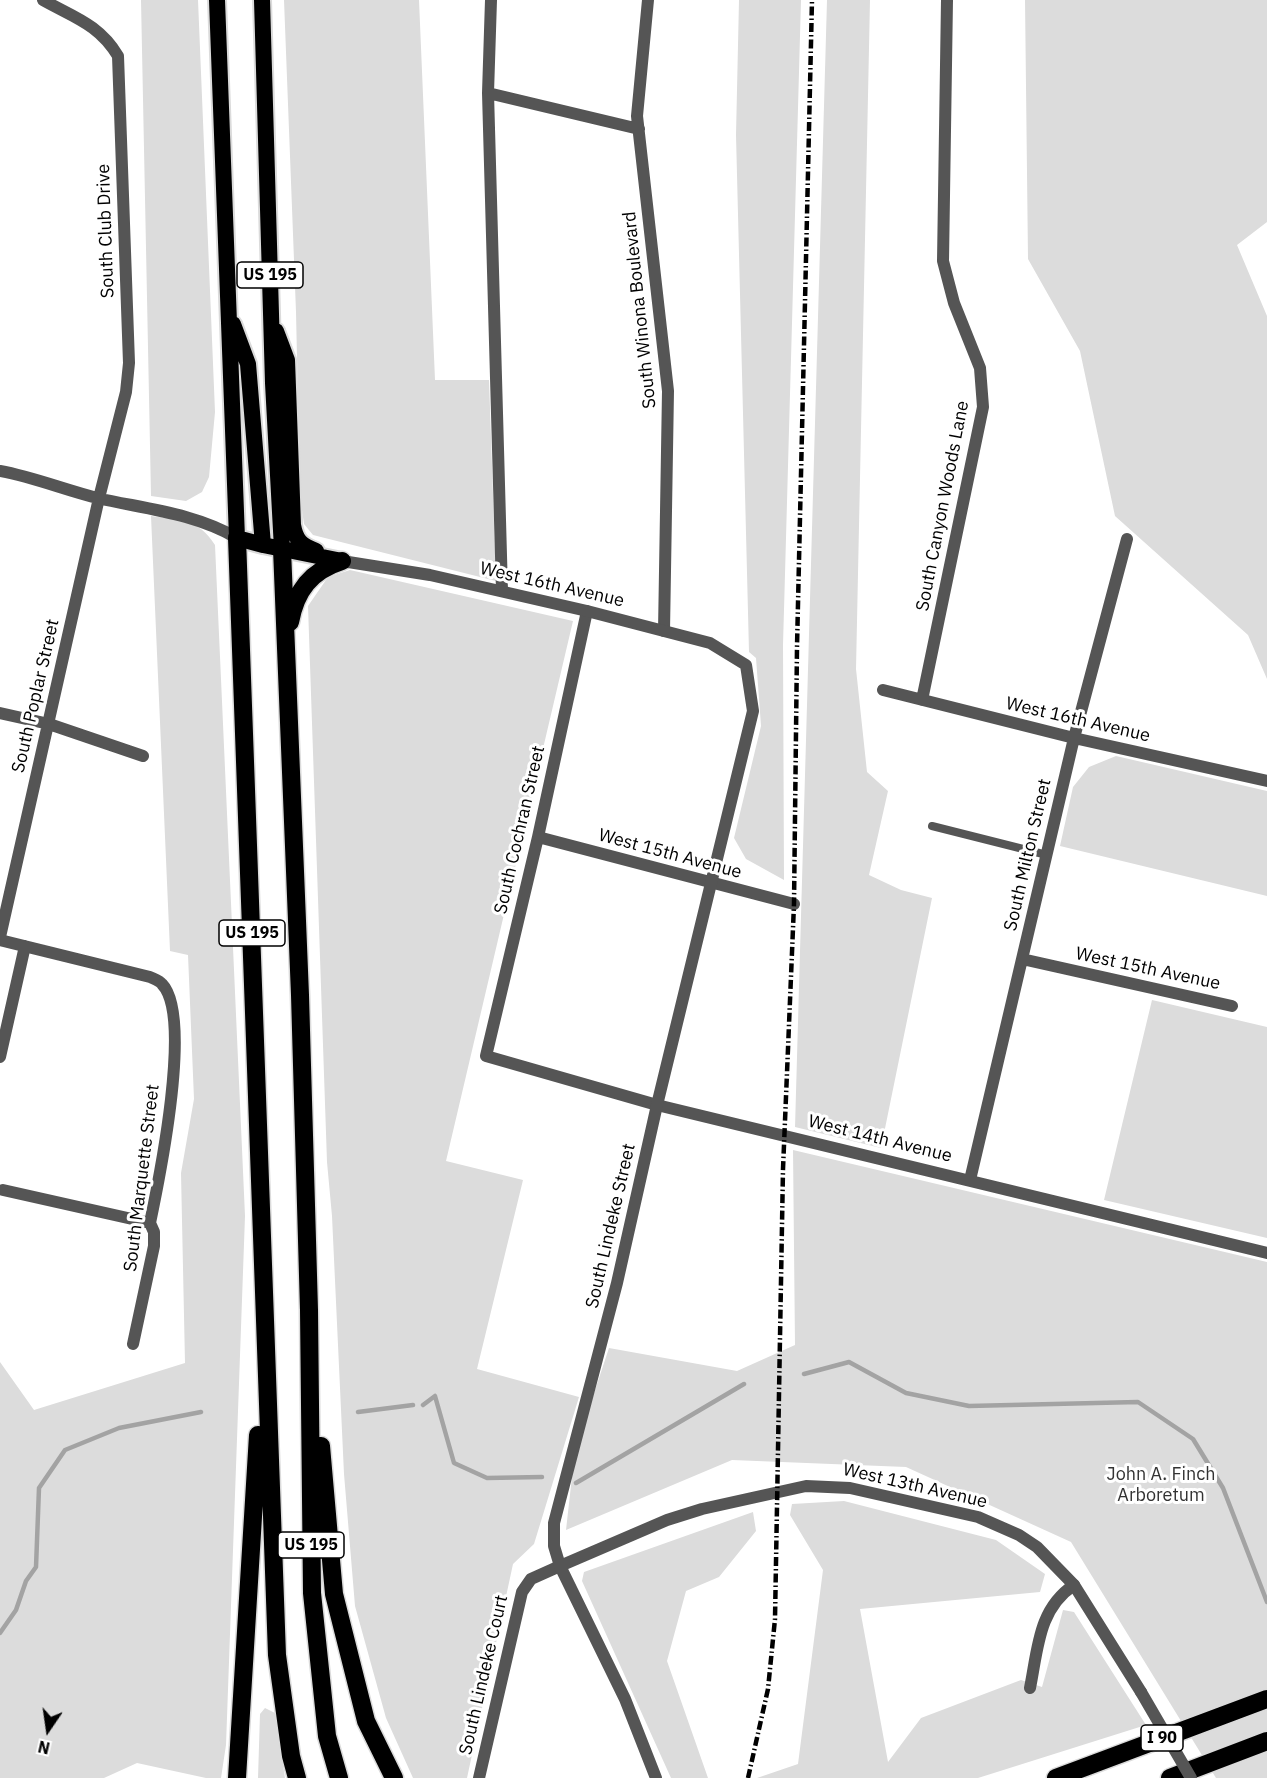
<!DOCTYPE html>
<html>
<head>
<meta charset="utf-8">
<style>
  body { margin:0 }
  #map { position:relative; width:1267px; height:1778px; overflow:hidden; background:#fff; font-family:"IBM Plex Sans",sans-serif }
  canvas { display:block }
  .north { position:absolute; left:18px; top:1700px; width:60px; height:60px; -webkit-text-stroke:4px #fff; paint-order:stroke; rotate:193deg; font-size:16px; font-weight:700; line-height:24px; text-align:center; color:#000 }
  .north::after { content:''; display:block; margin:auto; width:21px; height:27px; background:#000; clip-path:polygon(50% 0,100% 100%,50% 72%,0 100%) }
</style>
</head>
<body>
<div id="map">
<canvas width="1267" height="1778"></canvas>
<div class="north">N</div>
</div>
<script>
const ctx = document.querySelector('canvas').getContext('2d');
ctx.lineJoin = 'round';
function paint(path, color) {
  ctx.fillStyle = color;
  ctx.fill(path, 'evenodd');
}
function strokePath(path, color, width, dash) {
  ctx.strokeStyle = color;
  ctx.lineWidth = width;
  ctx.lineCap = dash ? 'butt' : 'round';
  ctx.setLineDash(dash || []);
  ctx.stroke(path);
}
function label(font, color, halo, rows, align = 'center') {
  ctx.font = font + ' "IBM Plex Sans",sans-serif';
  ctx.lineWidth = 6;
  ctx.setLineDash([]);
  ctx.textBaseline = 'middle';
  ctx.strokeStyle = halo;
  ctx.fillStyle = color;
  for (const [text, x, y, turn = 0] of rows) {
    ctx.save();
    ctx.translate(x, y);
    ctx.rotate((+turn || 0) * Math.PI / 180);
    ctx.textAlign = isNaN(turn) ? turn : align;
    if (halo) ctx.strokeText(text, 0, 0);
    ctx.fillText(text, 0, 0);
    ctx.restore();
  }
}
const green = new Path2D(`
  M141 0H198L215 412 209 477 202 492 186 501 151 496Z
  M284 0H419L435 380H489L496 581 313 535 304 524 300 496 296 312Z
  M739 0H801L783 645 784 880 746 859 734 838 761 726 756 658 749 652 736 135Z
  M827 0H870L856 669 867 772 888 791 869 875 901 890 932 898 881 1148 795 1127Z
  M1025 0H1267V222L1237 245 1267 316V679L1248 635 1115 516 1080 351 1028 259Z
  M151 516C180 520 199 519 215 545L245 1216 226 1745 221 1778H206L137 1763 104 1778H0V1362L34 1410 185 1363 181 1173 194 1099 188 955 170 951Z
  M350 570 573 621 446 1161 523 1180 477 1369 579 1397 534 1544 513 1564 467 1778H413L386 1718 355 1606 344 1474 332 1216 327 1162 308 606 328 577Z
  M1116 756 1267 791V896L1060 846 1073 787 1089 767Z
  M1152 1000 1267 1027V1238L1104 1200Z
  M793 1150 1267 1262V1778H1216L1071 1542 906 1467 732 1460 566 1530 575 1450 609 1348 737 1371 795 1345Z
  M844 1501 996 1540 1045 1574 1040 1592 860 1609 888 1762 921 1718 1021 1680 1042 1687 1063 1610 1074 1612 1146 1725 978 1778H757L798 1764 823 1570 790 1515 792 1504Z
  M753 1512 756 1531 719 1577 686 1591 667 1661 708 1778H671L582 1581 584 1572Z
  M265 1708 275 1713 285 1778H258L260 1714Z`);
const stream = new Path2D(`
  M804 1374 849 1362 906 1393 969 1406 1138 1402 1193 1439 1223 1488 1267 1602
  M423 1405 435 1396 454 1463 487 1478 542 1477
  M358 1412 413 1405
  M576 1483 744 1384
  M0 1633 16 1610 26 1581 36 1567 39 1488 65 1450 119 1428 201 1412`);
const service = new Path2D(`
  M932 826 1047 855`);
const minor = new Path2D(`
  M491 0 488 93 502 591
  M648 0 637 116 668 391 664 631
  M488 93 639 129
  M0 471C33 477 65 490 97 498 146 509 194 513 237 538
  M587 611 538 837 486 1056 657 1105 1267 1253
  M883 690 1074 738 1267 781
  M922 700 983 407 980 368 954 303 943 261 947 0
  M0 713 49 724 143 756
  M538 837 794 904
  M0 937 99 498 126 392 129 363 118 56C99 24 73 17 43 0
  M0 940 150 977C154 979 159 980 162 984 193 1016 159 1180 150 1223L154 1232V1246L133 1344
  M1022 959 1232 1006
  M0 1057 25 946
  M970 1180 1074 738 1127 539
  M3 1190 150 1223
  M1030 1688C1038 1649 1038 1609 1074 1585
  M479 1778 522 1592 531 1579 560 1566`);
const tertiary = new Path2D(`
  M342 561 430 575 587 611 710 643 746 665 753 711 657 1105 617 1283 554 1523V1546L560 1566 625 1699 656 1778
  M560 1566 667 1520 702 1509 806 1486 850 1488 978 1517 1019 1535 1037 1547 1074 1585 1141 1692`);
const trunk = new Path2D(`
  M217 0 237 538 263 545
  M262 0 273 383 282 549
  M233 324 248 364 263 545 342 561
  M276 331 287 360 293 525C296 541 301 545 316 551`);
const motorway = new Path2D(`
  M237 538 277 1655 291 1756 297 1778
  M282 549 300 995 309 1310 312 1593 327 1736 339 1778
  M290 622C296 590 311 571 342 561
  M321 1446 334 1594 366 1721 394 1778
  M237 1778 258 1435
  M1056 1778 1267 1699
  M1170 1778 1267 1741`);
const rail = new Path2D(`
  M748 1778 768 1689 775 1619 783 1169 794 904 797 647 812 0`);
const tertiaryBridge = new Path2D(`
  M1141 1692 1191 1778`);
const shields = [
  [270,275,66],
  [252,933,66],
  [311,1545,66],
  [1162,1738,42]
];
const shieldNames = [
  ["US 195",270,275],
  ["US 195",252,933],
  ["US 195",311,1545],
  ["I 90",1162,1738]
];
const streetNames = [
  ["South Club Drive",106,231,-92],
  ["South Winona Boulevard",640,310,-96],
  ["South Canyon Woods Lane",943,506,-79],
  ["West 16th Avenue",552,585,13],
  ["South Poplar Street",36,696,-77],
  ["West 16th Avenue",1078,720,13],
  ["South Cochran Street",520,830,-77],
  ["West 15th Avenue",670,854,15],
  ["South Milton Street",1028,855,-77],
  ["West 15th Avenue",1148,969,12],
  ["West 14th Avenue",880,1139,14],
  ["South Marquette Street",142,1178,-83],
  ["South Lindeke Street",611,1226,-77],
  ["West 13th Avenue",915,1486,13],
  ["South Lindeke Court",484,1675,-77]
];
const parkNames = [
  ["John A. Finch",1161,1475],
  ["Arboretum",1161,1496]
];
paint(green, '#dcdcdc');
strokePath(stream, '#a3a3a3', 4.5);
strokePath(trunk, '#dbdbdb', 20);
strokePath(motorway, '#dbdbdb', 21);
strokePath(service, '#555', 8);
strokePath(minor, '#555', 12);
strokePath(tertiary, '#555', 12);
strokePath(trunk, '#000', 16);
strokePath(motorway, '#000', 18);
strokePath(rail, '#000', 4.5, [9, 3, 1.5, 3]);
strokePath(tertiaryBridge, '#555', 12);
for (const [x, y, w] of shields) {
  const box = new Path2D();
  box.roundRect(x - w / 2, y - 13, w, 26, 4.5);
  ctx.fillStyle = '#fff';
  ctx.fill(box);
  strokePath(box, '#000', 1.5);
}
label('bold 16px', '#000', null, shieldNames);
label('18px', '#000', '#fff', streetNames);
label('18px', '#333', '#fff', parkNames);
</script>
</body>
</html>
